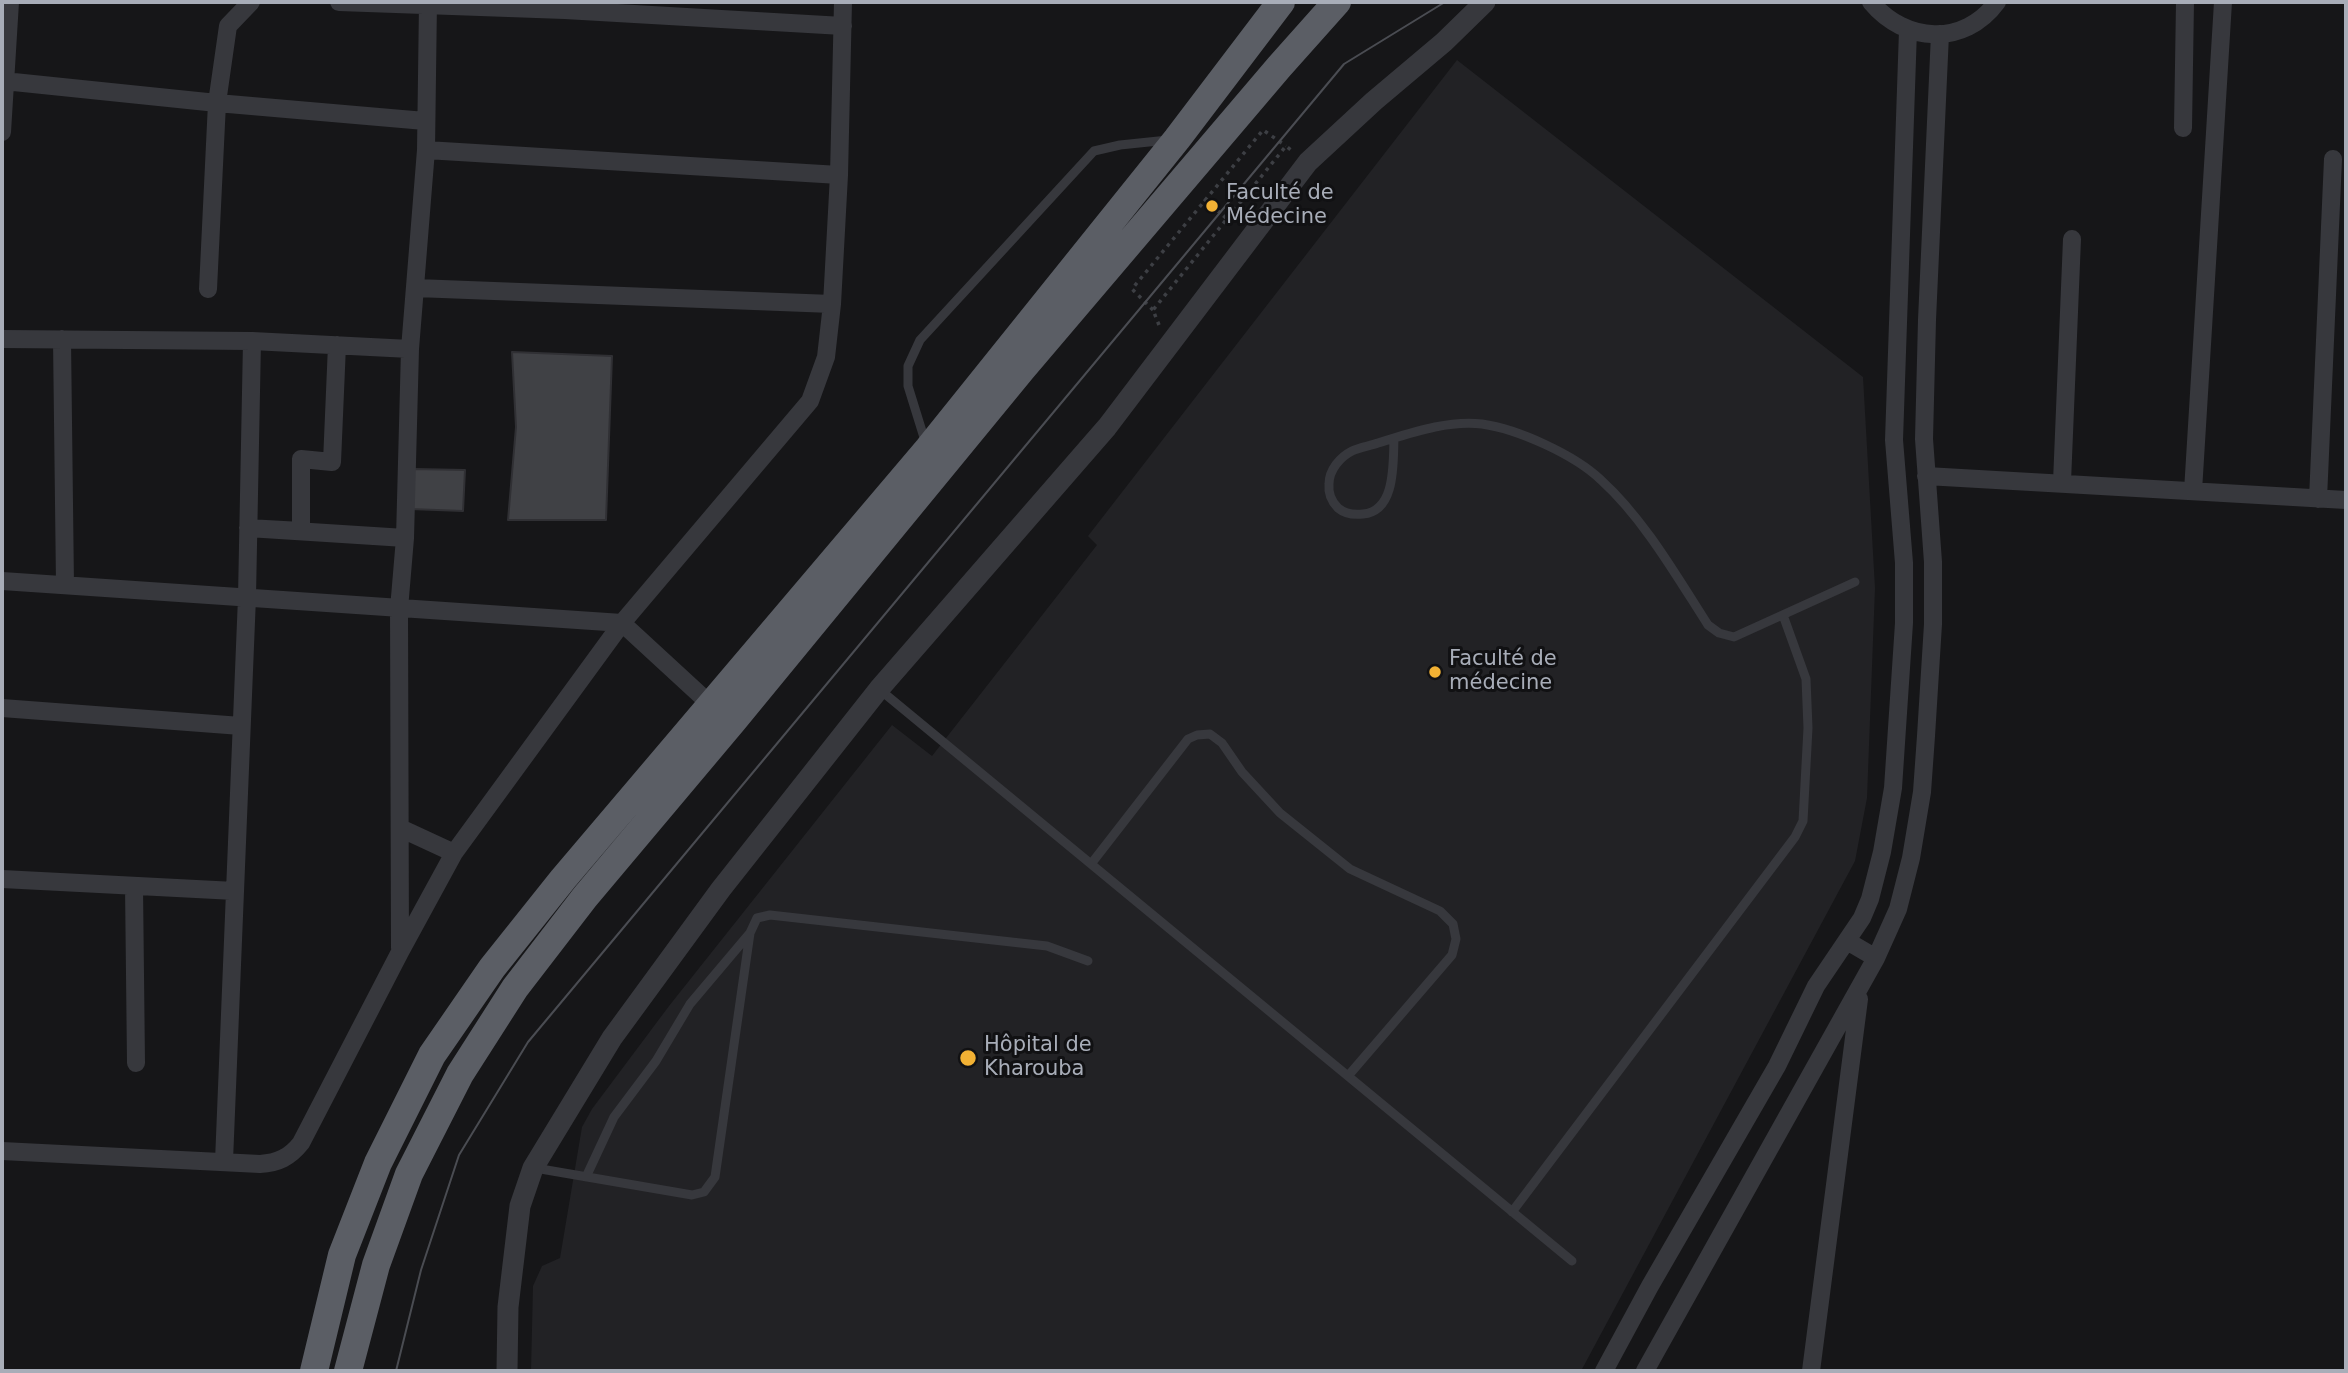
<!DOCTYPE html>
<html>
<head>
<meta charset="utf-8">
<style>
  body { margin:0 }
  #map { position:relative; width:2348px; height:1373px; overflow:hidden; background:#161618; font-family:"DejaVu Sans",sans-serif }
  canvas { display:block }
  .frame { position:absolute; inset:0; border:4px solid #a8adb8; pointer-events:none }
</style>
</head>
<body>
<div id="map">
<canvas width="2348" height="1373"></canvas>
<div class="frame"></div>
</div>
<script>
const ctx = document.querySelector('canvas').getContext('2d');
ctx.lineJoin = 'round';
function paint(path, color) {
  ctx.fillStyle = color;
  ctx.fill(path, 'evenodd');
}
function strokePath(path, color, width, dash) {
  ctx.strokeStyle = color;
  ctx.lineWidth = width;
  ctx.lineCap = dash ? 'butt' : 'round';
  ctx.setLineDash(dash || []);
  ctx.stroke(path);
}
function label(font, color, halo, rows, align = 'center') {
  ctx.font = font + ' "DejaVu Sans",sans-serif';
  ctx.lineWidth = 6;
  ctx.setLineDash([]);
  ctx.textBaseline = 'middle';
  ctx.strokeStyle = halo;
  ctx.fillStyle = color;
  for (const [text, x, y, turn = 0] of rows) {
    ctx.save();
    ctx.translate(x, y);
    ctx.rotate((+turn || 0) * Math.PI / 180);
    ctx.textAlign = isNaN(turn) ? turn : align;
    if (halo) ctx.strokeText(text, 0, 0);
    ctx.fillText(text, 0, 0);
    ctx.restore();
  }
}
const built = new Path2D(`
  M1457 60 1863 377 1875 588 1867 798 1855 861 1581 1371H531L533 1286 542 1266 560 1258 582 1127 592 1109 669 1006 892 725 932 756 1097 545 1088 536Z`);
const building = new Path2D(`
  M512 352 612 356 606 520H508L516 427Z
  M414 469 465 470 463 511 410 509Z`);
const path = new Path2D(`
  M1204 199 1226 218
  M1153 310 1132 289 1263 130 1286 146
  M1159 325 1153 310 1286 146 1291 150`);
const service = new Path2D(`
  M1394 438C1393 463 1396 511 1363 514 1354 515 1345 514 1338 508 1331 501 1328 494 1329 484 1329 470 1340 457 1352 451 1360 447 1370 446 1378 443 1411 433 1447 420 1482 424 1518 429 1575 455 1601 480 1644 519 1677 577 1708 625L1719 633 1734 637 1855 582
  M926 444 908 386V366L920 340 1094 151 1120 145 1168 140
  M879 689 1572 1261
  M1091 864 1188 739 1197 735 1210 734 1222 743 1242 772 1280 813 1350 869 1440 911 1453 924 1456 939 1452 955 1348 1076
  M535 1168 692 1195 704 1192 715 1177 750 933 757 918 770 915 1047 946 1088 961
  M586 1177 614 1117 656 1061 690 1004 750 933
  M1512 1212 1795 837 1803 821 1808 728 1806 679 1783 615`);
const minor = new Path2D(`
  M339 2 565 10 843 26
  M1871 2C1905 43 1964 47 1997 2
  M4 81 217 103 425 121
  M2183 128 2185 2
  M2 132 10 2
  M426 150 839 175
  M416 288 832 304
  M208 289 217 103 228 26 251 2
  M2 339 252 341 410 349
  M62 339 65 585
  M337 345 332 462 301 459V531L248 528 405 538
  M1926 476 2346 500
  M2062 482 2072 239
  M2193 491 2223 2
  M2318 499 2333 159
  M2 581 622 623 710 704
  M2 708 241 726
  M400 828 454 853
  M2 879 235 891
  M134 886 136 1063
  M1847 941 1876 958
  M400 948 399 609 405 538 410 349 426 150 428 2
  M2 1151 260 1164C278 1163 290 1157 301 1143L400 952 454 853 622 623 810 401 826 357 832 304 839 175 843 2
  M224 1161 247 597 252 341
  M1604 1371 1650 1286 1777 1066 1816 986 1862 918 1870 899 1882 852 1893 788 1904 623V563L1894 440 1908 30
  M1645 1371 1876 958 1898 909 1911 858 1922 792 1926 736 1933 624V562L1924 439 1927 320 1940 34
  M1811 1371 1859 999`);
const tertiary = new Path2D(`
  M507 1371 508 1307 520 1206 533 1168 612 1038 721 889 879 689 1107 427 1308 162 1374 101 1444 42 1485 2`);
const trunk = new Path2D(`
  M314 1371 342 1255 378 1163 432 1055 492 968 563 879 928 449 1177 139 1281 2
  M348 1371 376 1265 409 1174 460 1074 515 988 585 897 733 721 1022 369 1279 67 1337 2`);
const tram = new Path2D(`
  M396 1371 421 1270 459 1155 528 1042 1344 64 1445 2`);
const markers = [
  [1212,206,7,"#f2b134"],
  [1435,672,7,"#f2b134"],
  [968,1058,9,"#f2b134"]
];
const poiNames = [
  ["Faculté de",1226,194],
  ["Médecine",1226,218],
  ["Faculté de",1449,660],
  ["médecine",1449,684],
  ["Hôpital de",984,1046],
  ["Kharouba",984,1070]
];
paint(built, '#222225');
paint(building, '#404145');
strokePath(building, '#303034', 2);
strokePath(path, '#3d3f44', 3.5, [3.5, 5]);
strokePath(service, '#37383d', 9);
strokePath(minor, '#37383d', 18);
strokePath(tertiary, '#37383d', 21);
strokePath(trunk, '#5b5e65', 28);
strokePath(tram, '#4a4c52', 2);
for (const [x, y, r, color] of markers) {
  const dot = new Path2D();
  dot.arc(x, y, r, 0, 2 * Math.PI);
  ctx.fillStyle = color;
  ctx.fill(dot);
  strokePath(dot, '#111113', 2.5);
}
label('21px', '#a8adb8', '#111113', poiNames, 'left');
</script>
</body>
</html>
